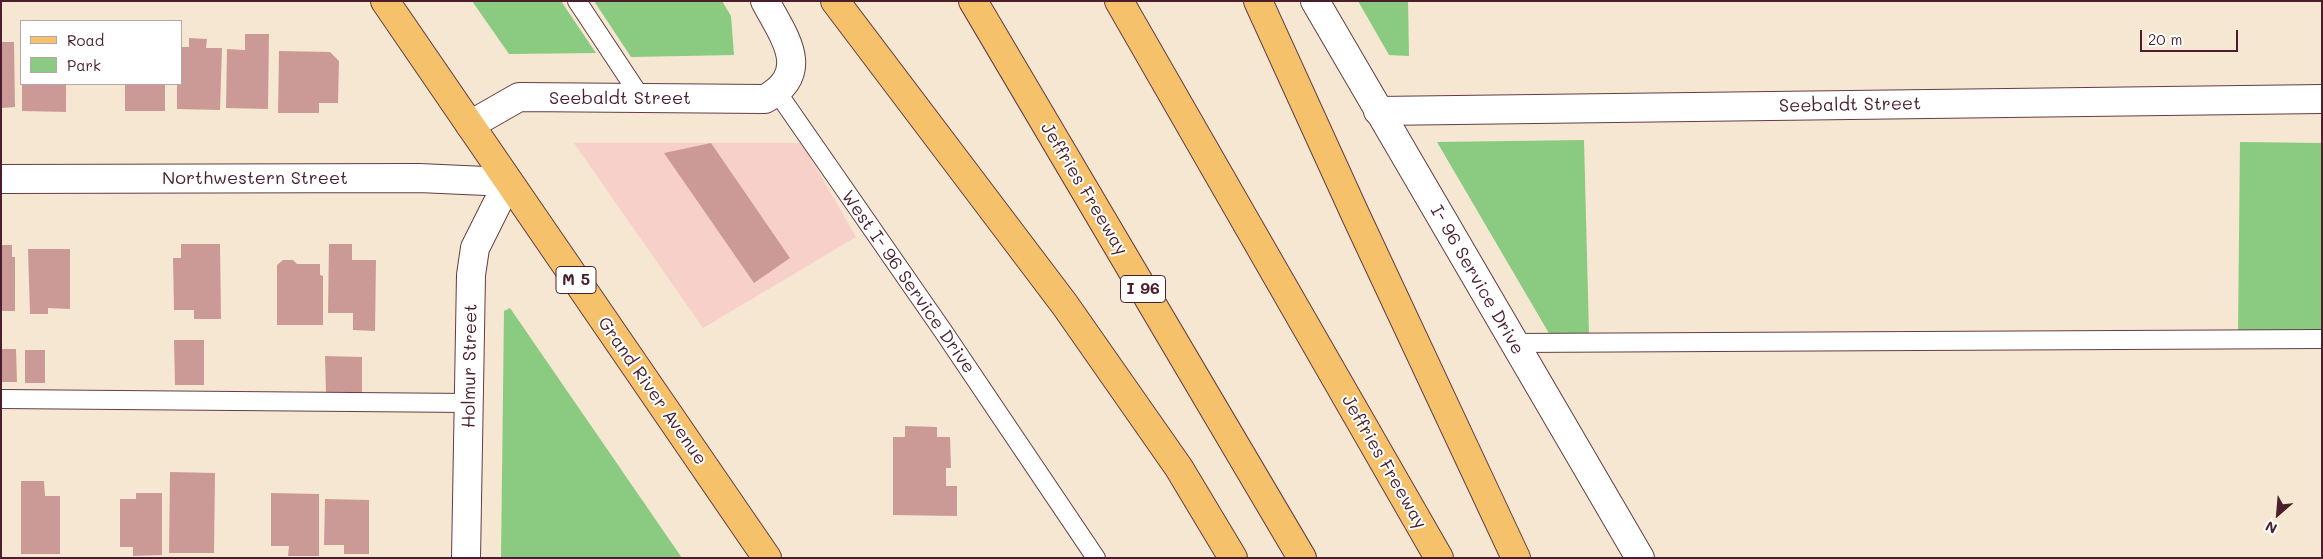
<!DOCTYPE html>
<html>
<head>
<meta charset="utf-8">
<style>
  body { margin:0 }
  #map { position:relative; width:2323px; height:559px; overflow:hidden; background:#f5e7d1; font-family:Mali,sans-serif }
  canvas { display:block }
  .frame { position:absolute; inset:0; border:2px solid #4a1f2b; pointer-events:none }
  .legend { position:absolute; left:20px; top:20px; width:162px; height:65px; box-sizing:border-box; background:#fff; border:1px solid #b7a5aa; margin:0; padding:6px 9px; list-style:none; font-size:15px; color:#4a1f2b }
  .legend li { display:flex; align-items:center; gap:10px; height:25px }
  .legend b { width:25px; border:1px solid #b7a5aa }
  .north { position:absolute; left:2253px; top:489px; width:50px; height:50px; -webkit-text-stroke:4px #fff; paint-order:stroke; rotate:207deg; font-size:14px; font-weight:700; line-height:20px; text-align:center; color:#4a1f2b }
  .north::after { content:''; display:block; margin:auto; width:18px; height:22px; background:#4a1f2b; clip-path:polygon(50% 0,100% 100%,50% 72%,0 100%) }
  .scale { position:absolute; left:2140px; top:30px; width:98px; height:22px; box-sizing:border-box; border:2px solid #4a1f2b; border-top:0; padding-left:6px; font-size:15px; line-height:18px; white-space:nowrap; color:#4a1f2b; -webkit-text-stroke:4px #fff; paint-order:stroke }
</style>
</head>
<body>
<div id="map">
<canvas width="2323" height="559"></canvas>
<div class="frame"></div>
<ul class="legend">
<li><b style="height:6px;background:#f5c16b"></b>Road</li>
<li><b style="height:14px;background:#8aca81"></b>Park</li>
</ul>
<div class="north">N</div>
<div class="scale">20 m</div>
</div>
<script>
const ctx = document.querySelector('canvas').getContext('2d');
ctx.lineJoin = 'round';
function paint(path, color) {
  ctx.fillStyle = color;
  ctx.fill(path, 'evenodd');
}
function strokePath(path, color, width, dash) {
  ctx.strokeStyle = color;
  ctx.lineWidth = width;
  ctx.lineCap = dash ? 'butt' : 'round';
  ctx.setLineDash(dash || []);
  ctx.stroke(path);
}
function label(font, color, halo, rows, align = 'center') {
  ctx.font = font + ' Mali,sans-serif';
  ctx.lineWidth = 4;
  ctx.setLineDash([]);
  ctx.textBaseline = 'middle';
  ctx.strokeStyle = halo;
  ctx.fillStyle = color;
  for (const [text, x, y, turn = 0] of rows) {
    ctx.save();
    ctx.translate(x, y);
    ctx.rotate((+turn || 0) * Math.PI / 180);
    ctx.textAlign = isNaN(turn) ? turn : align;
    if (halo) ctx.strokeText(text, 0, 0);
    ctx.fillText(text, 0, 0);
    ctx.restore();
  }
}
const built = new Path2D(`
  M574 143H802L856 237 703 328Z`);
const green = new Path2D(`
  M472 1H561L596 53 509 54Z
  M594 1H722L731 16 734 55 631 57Z
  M1358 1H1408L1409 56 1389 55Z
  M1584 140 1589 334 1550 335 1437 142Z
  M2240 142 2322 143V334L2238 333Z
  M510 308 682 558H501L504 311Z`);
const building = new Path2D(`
  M245 34H269L268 109 226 108 227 49 245 50Z
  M189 38 207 39 206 48H222L220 110 177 109V84H181V47H189Z
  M1 42H14L15 107 1 108Z
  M279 51 330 52 339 61 338 103H319V113H278Z
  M22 84H66V112L22 111Z
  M125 84H165V111H125Z
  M711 143 790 258 754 283 664 153Z
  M181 244H220L221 319H194V310H174L173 258H181Z
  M329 244H352V260H376L375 331 353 330V313H328Z
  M1 245H12V257H15V311H1Z
  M28 249H70V309L48 308V314H30Z
  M283 260H293L297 264H320V275L323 276V325H277V265Z
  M174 340H204V385H175Z
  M1 349H16L17 382H1Z
  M25 350H45V383H25Z
  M325 356 362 357V393L326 392Z
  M905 426 937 427V437H950L951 468H946V486H957V516L893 515V437H905Z
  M170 472 215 473 214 553H169Z
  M21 481H44L45 496H60V554H21Z
  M136 493H162V555L133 556V547H120V499H136Z
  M271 493 319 494V556H288L289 546H271Z
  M325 499 369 500V554H344V545H324Z`);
const service = new Path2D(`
  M577 1 642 99
  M777 92 943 331 1096 558
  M1514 343 2322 339
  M1 399 469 403`);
const minor = new Path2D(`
  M1378 111 2322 99
  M470 125 519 97 765 99C813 72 784 37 765 1
  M1 179 419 178 508 182 475 248 471 275 466 558`);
const tertiary = new Path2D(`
  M1315 1 1640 558`);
const primary = new Path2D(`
  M385 1 767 558`);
const motorway = new Path2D(`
  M835 1 1065 305 1179 468 1233 558
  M973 1 1302 558
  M1119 1 1439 558
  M1258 1 1356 216 1516 558`);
const shields = [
  [576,280,40],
  [1143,289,45]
];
const shieldNames = [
  ["M 5",576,280],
  ["I 96",1143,289]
];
const streetNames = [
  ["Seebaldt Street",620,98],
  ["Seebaldt Street",1850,105,-1],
  ["Northwestern Street",255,178],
  ["Jeffries Freeway",1084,189,59],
  ["I- 96 Service Drive",1477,280,60],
  ["West I- 96 Service Drive",908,282,55],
  ["Holmur Street",470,366,-89],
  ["Grand River Avenue",652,391,55],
  ["Jeffries Freeway",1384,462,60]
];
paint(built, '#f7d0ca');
paint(green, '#8aca81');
paint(building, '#cc9a96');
strokePath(service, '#643d44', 20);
strokePath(minor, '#643d44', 30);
strokePath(tertiary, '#643d44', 30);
strokePath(primary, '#643d44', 30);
strokePath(motorway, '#643d44', 30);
strokePath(service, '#fff', 18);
strokePath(minor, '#fff', 28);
strokePath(tertiary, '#fff', 28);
strokePath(primary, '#f5c16b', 28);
strokePath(motorway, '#f5c16b', 28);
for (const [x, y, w] of shields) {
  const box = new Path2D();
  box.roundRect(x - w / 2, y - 13.5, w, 27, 4);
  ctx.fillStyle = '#fff';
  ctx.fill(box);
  strokePath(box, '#4a1f2b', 1);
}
label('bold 16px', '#4a1f2b', null, shieldNames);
label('18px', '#4a1f2b', '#fff', streetNames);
</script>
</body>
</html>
